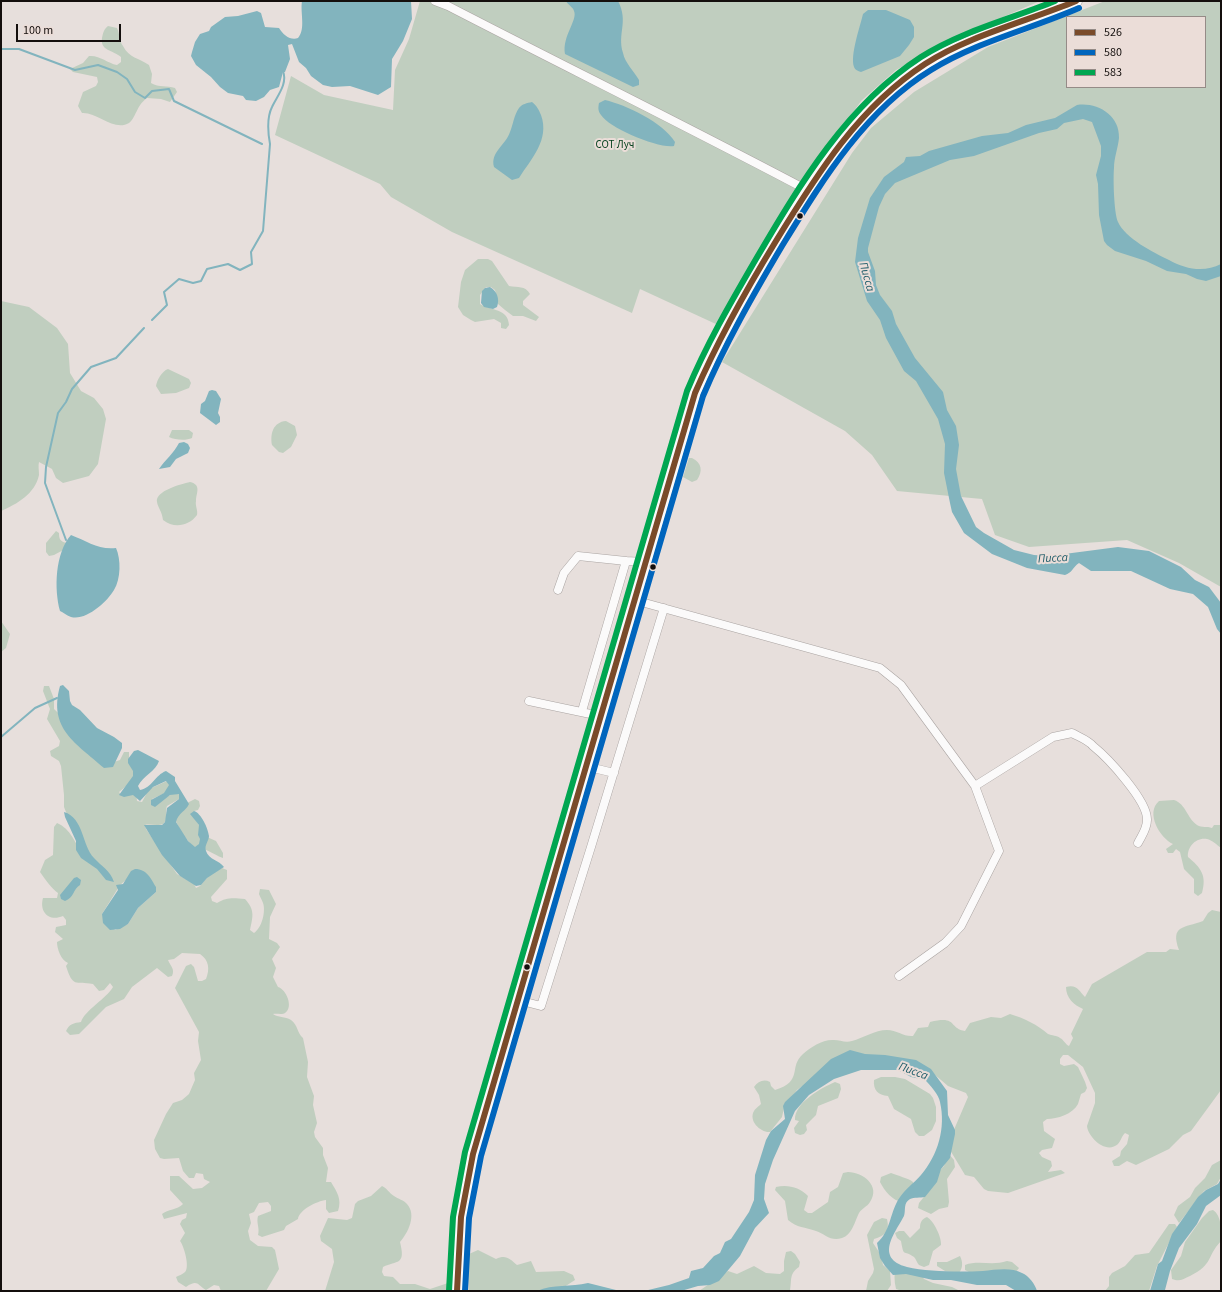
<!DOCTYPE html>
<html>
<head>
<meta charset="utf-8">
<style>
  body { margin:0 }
  #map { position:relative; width:1222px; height:1292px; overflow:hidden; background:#e7dfdc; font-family:"Source Sans 3",sans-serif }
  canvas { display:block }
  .frame { position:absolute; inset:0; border:2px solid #140f0d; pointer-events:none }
  .legend { position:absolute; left:1066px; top:16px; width:140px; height:72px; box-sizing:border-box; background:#ebddd8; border:1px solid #958b87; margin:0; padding:5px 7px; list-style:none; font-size:12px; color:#140f0d }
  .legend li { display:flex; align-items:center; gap:8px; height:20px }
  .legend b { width:20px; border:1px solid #958b87 }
  .scale { position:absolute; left:16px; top:24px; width:105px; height:18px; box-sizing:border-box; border:2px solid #140f0d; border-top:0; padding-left:5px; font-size:12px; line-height:14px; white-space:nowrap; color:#140f0d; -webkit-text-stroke:3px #ebddd8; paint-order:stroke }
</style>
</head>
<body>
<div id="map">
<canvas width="1222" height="1292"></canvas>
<div class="frame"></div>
<ul class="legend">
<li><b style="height:5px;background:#7a4b2a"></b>526</li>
<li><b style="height:5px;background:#0065bd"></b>580</li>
<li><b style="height:5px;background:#00a651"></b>583</li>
</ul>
<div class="scale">100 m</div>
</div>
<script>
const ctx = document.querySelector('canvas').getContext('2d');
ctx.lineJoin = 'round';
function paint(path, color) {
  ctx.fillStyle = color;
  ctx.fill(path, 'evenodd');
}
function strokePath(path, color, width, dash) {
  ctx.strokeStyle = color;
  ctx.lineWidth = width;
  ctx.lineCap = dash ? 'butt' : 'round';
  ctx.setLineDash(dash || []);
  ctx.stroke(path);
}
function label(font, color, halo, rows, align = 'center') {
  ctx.font = font + ' "Source Sans 3",sans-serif';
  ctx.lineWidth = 4;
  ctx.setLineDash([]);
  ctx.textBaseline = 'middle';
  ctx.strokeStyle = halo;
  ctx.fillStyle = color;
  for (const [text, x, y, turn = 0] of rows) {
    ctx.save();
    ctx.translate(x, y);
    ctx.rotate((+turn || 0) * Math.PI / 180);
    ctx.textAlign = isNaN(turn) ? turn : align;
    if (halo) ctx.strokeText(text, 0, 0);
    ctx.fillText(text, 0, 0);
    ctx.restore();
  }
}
const green = new Path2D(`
  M420 1H1040L952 39 896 70 861 101 806 181 718 325 640 289 632 313 452 232 391 197 380 184 275 135 291 76 324 95 393 110 395 70 409 39Z
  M1105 1H1221V587L1179 563 1127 540 1029 547 995 535 982 499 897 491 872 455 845 431 722 362 852 153 871 128 914 92 988 47ZM1067 17H1205V87H1067Z
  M108 26 117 28C120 34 119 41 123 46 129 58 139 58 149 65L152 74 151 83C159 88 167 85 175 88L177 92 170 102 161 99 147 98C136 106 136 118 129 123 114 132 98 112 82 113L78 106 83 92 96 86 98 82 97 77 73 72 70 69 83 63 89 56C100 55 107 63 117 65L121 62V57C113 50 100 51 102 38 103 33 104 29 108 26Z
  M478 259H488L492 261 509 286C518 288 525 285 530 294L523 301V305L539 317 536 321 523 316H513L505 310 498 304 495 290 491 287H486L480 295V304C491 311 508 308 509 325L506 329 501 328V323L494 319 475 322 471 320 463 315 458 307 461 282 465 270Z
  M1 301 29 307 57 328 68 344 70 373 81 391 94 398 103 409 106 419 98 464 89 476 63 483 56 478 52 469 39 462C38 466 39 470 39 475 35 494 17 504 1 511Z
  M168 369 189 379 191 383 189 388 176 393 161 394 156 386C157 380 162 371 168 369Z
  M286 421 295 426 297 435 291 447 283 453 279 452 272 445C270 434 273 422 286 421Z
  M172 430H189L193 433 192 438C186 441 175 440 169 437Z
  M689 458H692C702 463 703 471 697 480L692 482 683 477Z
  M190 482C202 485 196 493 196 501 195 506 198 510 197 515 189 526 174 529 163 520 162 511 158 508 157 502 155 491 181 484 190 482Z
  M56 531 59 533C59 539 60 541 66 543L67 548 54 555 49 556 46 552V543Z
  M1 621 10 634 6 648 1 652Z
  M44 686H49L54 699V709L111 763 120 760 124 752H129V758L135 775 130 783 119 792 122 796 136 792 137 801 142 802 149 789 167 781 170 785 165 793 152 799V804L176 792 180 795 179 799 167 806C165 811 167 815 166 819 164 829 151 823 145 825L146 829 177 874 194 884 196 888 200 886 209 875 222 868 227 870V879L211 897 212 901 217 903C227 897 233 898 245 899 255 910 253 916 250 930L254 933C262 928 266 911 263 903 262 900 260 897 259 894L260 889 269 890 276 904 270 917 269 939 277 943 280 947 272 959 276 968 273 977 278 987C286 989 294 1007 285 1013 282 1015 276 1013 273 1014 278 1018 285 1016 291 1020 298 1025 297 1033 303 1038L308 1062 307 1077 314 1096 313 1105 317 1123 314 1132 315 1137 323 1148V1155L328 1168 326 1182H331C337 1192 342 1199 338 1211L329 1213 326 1209V1200C317 1201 299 1210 298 1219L286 1226 284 1230 262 1237 258 1235C260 1228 256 1223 258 1216L271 1211V1206L268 1202 259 1203 254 1212 249 1214 251 1223 248 1231 250 1240 258 1246 272 1247 275 1250 279 1269 266 1291H221L219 1286 214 1285 206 1290C197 1285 198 1279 186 1287L178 1282 176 1277C178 1276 183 1274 185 1272 190 1267 184 1246 180 1241L185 1233 180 1224 182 1220 186 1218 187 1213 164 1219 162 1214C168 1209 177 1210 183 1204L170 1190V1176H179L193 1189 202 1188 210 1182 204 1179 203 1174 196 1173 194 1178H189L183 1171 179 1158 164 1159 160 1158 155 1149 154 1140 166 1114 173 1103 182 1100 189 1094 195 1080 194 1073 201 1060 198 1041 199 1032 175 988 186 966 191 964 194 967 198 981H202L206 979C210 969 209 960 200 954L182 953 174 959 168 960C171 967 175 969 172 976L168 977 157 968 132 987 124 999 106 1007 79 1034 70 1035 66 1031C69 1024 74 1023 81 1022 85 1010 106 999 113 987L110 983 104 990 99 991 93 984C75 981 73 988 66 966L68 963C61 960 57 949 57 942L63 939 55 932 56 927 66 925V920L63 916C49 922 39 912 43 898H57L58 893C52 889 45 879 40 872L45 860 53 855 54 827 57 823C71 829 75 843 83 855L64 807V795L61 766 59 761 51 756 50 751 59 746 60 741 47 719 50 709 43 691ZM126 880 156 892 138 908 128 924 115 930 102 914 120 885Z
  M195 799 199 801 200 806 198 810 194 811 195 819 207 837 216 841 223 853V858C212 854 205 847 193 847L181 832 175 819 187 803Z
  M1174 800C1186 804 1187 818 1197 825 1202 828 1207 826 1212 828L1214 825H1221V848C1217 845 1212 840 1207 839 1196 837 1187 847 1188 857 1201 868 1207 875 1202 893L1198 896 1194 893V879L1184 869 1180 852 1176 849 1173 853H1168L1166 849 1173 844C1160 838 1145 813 1159 801Z
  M1212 910 1221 912V1090L1191 1131 1183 1135 1169 1149 1136 1165 1127 1161 1119 1166H1114L1112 1161 1120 1156 1121 1151 1127 1144 1129 1135 1125 1133C1121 1137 1121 1141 1118 1144 1106 1155 1088 1137 1087 1126L1095 1103V1093L1083 1067 1068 1055H1063L1060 1059V1064L1064 1066 1074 1064 1078 1067C1081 1074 1085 1080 1087 1088L1085 1092 1081 1094C1080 1097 1079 1101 1078 1104 1073 1114 1057 1119 1047 1119L1043 1122 1044 1131 1055 1139 1052 1148 1042 1150 1039 1153 1042 1157 1051 1161 1052 1166 1048 1172 1061 1170 1065 1173 1008 1193 988 1191 984 1189 974 1177 965 1175 950 1150 953 1132 968 1097 966 1093 948 1086 934 1074 876 1064 801 1087 797 1090 784 1108 782 1117 770 1132C761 1133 748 1121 754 1111 755 1109 759 1106 761 1104L759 1095 754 1087C758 1081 764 1079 770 1082L771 1086 775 1090C804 1081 788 1067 803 1054 811 1047 823 1039 834 1040 840 1040 845 1043 852 1041 863 1038 875 1030 887 1030 897 1030 904 1037 913 1036L918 1028 928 1027 930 1022C958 1015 948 1028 965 1031L970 1023 991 1017 1001 1018 1010 1014C1024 1018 1038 1025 1048 1034 1052 1036 1057 1035 1060 1038 1064 1040 1065 1044 1069 1046L1073 1038 1071 1034 1083 1009C1074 1005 1066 998 1066 987 1077 984 1079 991 1085 997L1092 984 1147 952H1166L1170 949 1179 950C1170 925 1184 928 1203 921L1208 913Z
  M881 1077H895L905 1079 930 1094 933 1098 936 1107V1121L932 1130 924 1136H919L915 1132 911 1119 894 1109 888 1096C878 1095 873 1090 874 1080Z
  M835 1082 840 1084 841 1089 838 1098 818 1106 816 1115 806 1125 807 1130 804 1134 800 1135 795 1133 794 1128 799 1121 795 1120C794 1103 821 1088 835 1082Z
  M948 1153 954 1160 955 1167 947 1179 949 1202 948 1207 939 1209 931 1214 918 1208 919 1203 935 1183 937 1173 944 1166Z
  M1221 1160V1177L1217 1184 1204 1191 1179 1223 1174 1215 1178 1206 1190 1197 1195 1188 1205 1178 1212 1165Z
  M848 1172C863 1172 881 1186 870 1202 867 1207 862 1208 859 1213 855 1221 852 1235 842 1238 831 1242 825 1234 816 1231 805 1227 797 1228 788 1220L785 1201 775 1190 776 1187C787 1184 800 1187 808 1196L804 1210 808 1213H812L828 1202 830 1192 838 1187 843 1173Z
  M891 1173C898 1176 908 1178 913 1182V1196C900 1210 886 1194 880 1182L881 1177Z
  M382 1186C387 1188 389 1193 394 1196 398 1199 404 1200 407 1204 417 1215 408 1233 400 1242 406 1266 397 1260 383 1267L382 1272 384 1276 393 1277 400 1284H415L430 1289 448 1283 453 1285 454 1291H325L334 1262 332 1249 321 1241 320 1236 328 1218 347 1220 352 1218 355 1204 358 1201 371 1196Z
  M1213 1210C1222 1216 1221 1230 1221 1241 1206 1257 1214 1264 1190 1276 1183 1279 1180 1282 1172 1279L1171 1270 1181 1256 1185 1242 1202 1218 1209 1211Z
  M927 1217C934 1221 942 1238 941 1245L933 1251 929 1265 924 1267 919 1265C917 1263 916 1259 914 1257 903 1249 904 1258 901 1241L897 1238 895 1233 899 1231H904L910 1238 920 1228C920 1222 922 1219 927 1217Z
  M882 1218 887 1219C890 1231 885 1236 874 1239L873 1243 881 1255 883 1265 890 1271 891 1285 887 1291H866L868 1281 873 1273 874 1269 867 1235 874 1222Z
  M1169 1224H1175L1177 1227 1157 1266 1149 1291H1105L1109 1286V1277L1112 1273 1125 1266 1135 1255 1149 1253Z
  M478 1250 496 1259C506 1254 510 1259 517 1265L531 1261 536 1272 564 1271 573 1275 575 1280 558 1291H469L467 1258 469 1254Z
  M791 1251 795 1254 800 1262 799 1267C789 1274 792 1279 790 1291H699L728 1271 737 1274 754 1266 766 1273 780 1274 784 1271V1261L786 1252Z
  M960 1256C963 1262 963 1268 959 1273L945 1271 937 1266V1262H947Z
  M1007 1261 1012 1262 1019 1268 1016 1272H969L965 1270V1265C978 1260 993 1266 1007 1261Z
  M896 1266 920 1273 924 1279 933 1283 952 1287 960 1291H902L896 1289C894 1281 894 1273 896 1266Z`);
const water = new Path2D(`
  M302 1H411L412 19 403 41 392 59 391 87 378 95 350 86 332 87 323 85 311 76 306 68 299 62 292 44 288 45 290 59 285 72H283L279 87 270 90 264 97 256 101 246 100 243 96 228 93 220 87 211 77 196 65 191 56 192 52 195 42 200 34 209 31 211 27 225 17 238 16 257 11 261 13 265 27 279 28C283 35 291 41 298 38 306 29 300 13 302 1Z
  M566 1H618C629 22 617 33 623 53 625 63 634 71 639 80V85L633 87 565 54C562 36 578 20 574 11 573 7 568 5 566 1Z
  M868 10H886L910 20 914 27V37L909 45 900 56 861 72C858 71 855 70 854 67 850 55 860 27 863 14Z
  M605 100C626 105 663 122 675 142L674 146C659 149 609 128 601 115 598 111 598 108 599 103Z
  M532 102C537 106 539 110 541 115 550 140 531 159 519 178L512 180 494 167C490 152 506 145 510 132 513 125 514 115 519 108 522 104 527 103 532 102Z
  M1077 105C1097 102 1120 115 1119 138 1118 148 1114 158 1114 168 1113 179 1114 213 1118 222 1125 238 1154 253 1169 260 1185 269 1204 273 1221 264V276L1206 281 1197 279 1186 274 1167 271 1146 261 1115 251 1107 245 1104 241 1099 215 1098 184 1096 175 1101 156V146L1092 122 1083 119 1064 123 1057 129 1039 133 974 156 950 160 895 183 885 194 879 207 868 248V252L875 271 876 285 880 295 892 311 896 324 915 358 943 392 947 410 956 426 959 445 956 469 961 496 976 527 984 533 1014 550 1034 555 1049 556 1118 547 1149 551 1181 567 1195 580 1209 587 1221 603V634L1217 629 1208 607 1193 594 1170 589 1131 571H1091L1079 563C1073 567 1072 573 1065 575L1027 568 992 554 964 533 952 512 950 503 944 473 945 444 938 419 916 381 904 371 886 338 880 320 867 301 855 262 858 238 870 198 884 177 904 162 906 157 920 156 929 151 982 136 1008 133 1026 125 1055 118Z
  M490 287C497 291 500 299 497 307L493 309 484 307 481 303 482 291 485 288Z
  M212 390 216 391 221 399 218 413 220 417V422L216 425 200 413 201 404 205 401 209 391Z
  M184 442 188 444 190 448 188 453 176 459 170 467 159 469C165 460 174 453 179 443Z
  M71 535C87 541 98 550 116 548 121 559 121 579 114 590 107 602 86 621 71 617 67 616 63 612 60 611 54 589 55 553 71 535Z
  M63 685 69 691 70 701 72 705 80 710 97 728 114 737 122 743V748L113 767 104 768C76 743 48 729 60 686Z
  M138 750 159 761C156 771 143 776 138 786L140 790C152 788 155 775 166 771L175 777V781L189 804C186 811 178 813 176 822L188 841 195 847 199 844 200 839 198 835 199 825 190 814 194 811C201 813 208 828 209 836 209 841 204 845 206 851 209 860 219 860 224 867L207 878 201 885 196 886 180 876 162 855 144 825H162L165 822 167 808 179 799V794L170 795 155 807 151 805V800L164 793 169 785 166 781 153 787 140 801 133 795 124 797 119 795 133 776V771L128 763V759L134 751Z
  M64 812C84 818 82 846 94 858 101 866 110 870 114 882L106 880 97 869 81 858 76 850V841L65 817Z
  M135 869C147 869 151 879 156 887V892L138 908 128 924 120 929 110 930 103 923 102 914 118 890 116 885 123 884 131 871Z
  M77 877 81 880 80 885C73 889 74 898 65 901L61 899 60 895 74 878Z
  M850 1050 865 1054 885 1055 916 1060 931 1069 947 1091 948 1115 955 1130V1134L950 1158 941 1169 937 1182 925 1197C920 1198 914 1197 910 1199 903 1203 906 1210 904 1216 895 1233 874 1258 907 1267 928 1272 961 1272 983 1271 995 1270 1011 1267 1022 1273 1029 1276 1035 1284 1037 1291H1016L1006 1285H977L951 1280H933L906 1274 893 1275 885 1266 880 1258 877 1243C890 1232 890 1214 898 1200 904 1190 914 1183 921 1175 938 1155 946 1128 940 1102 939 1095 930 1085 925 1080L911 1077 898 1070H861L834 1079 809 1095 795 1111 773 1160 765 1184 764 1199 769 1213 755 1228 740 1256 719 1281 710 1285 698 1286 681 1291H644L669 1285 689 1278 691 1271 703 1268 714 1256 720 1253 725 1242 731 1239 749 1212 754 1200 755 1175 766 1140 771 1131 785 1119 783 1106 785 1102 831 1059Z
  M1221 1179V1195L1206 1206 1197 1224 1179 1248 1170 1271 1165 1290 1150 1291 1158 1264 1162 1261 1172 1234 1198 1197 1206 1190 1218 1184Z
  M588 1283 620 1291H537C553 1284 571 1287 588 1283Z`);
const stream = new Path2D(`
  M1 49H19L75 70 98 65 117 72 127 79 135 92 145 98 152 91 169 89 174 101 262 144
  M152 320 167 305 164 292 179 279 193 283 201 281 207 269 228 264 240 270 252 264 251 252 263 231 270 144C268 133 267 117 272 107 277 96 288 84 283 71
  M66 540 45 483 46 467 58 413 66 402 72 389 91 367 116 358 144 328
  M1 737 35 708 57 698`);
const minor = new Path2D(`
  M435 1 448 6C568 68 688 127 807 190
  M558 590 564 573 578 556 626 561
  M634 600 880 668 901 685 975 786 999 851 961 926 945 943 899 976
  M529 701 600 716
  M582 711 626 561 645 562
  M585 766 614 773
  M975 786 1053 737 1072 733C1079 737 1088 740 1093 746 1108 758 1148 801 1147 820 1147 829 1142 835 1138 843
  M518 1000 541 1006 591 847 664 608`);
const primary = new Path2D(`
  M457 1291 461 1217 473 1154 695 393C715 344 743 297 770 251 812 182 855 108 925 64 944 52 964 44 985 36 1015 25 1046 14 1076 1`);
const bus1 = new Path2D(`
  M457 1291 461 1217 473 1154 695 393C718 340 746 290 776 241 817 174 859 107 925 64 968 36 1028 21 1076 1`);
const bus2 = new Path2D(`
  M465 1291 469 1218 481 1156 703 396C725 344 753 295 782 246 822 181 864 111 931 70 976 42 1031 29 1079 8`);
const bus3 = new Path2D(`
  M449 1291 453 1217 465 1152 687 391C706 345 731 302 756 259 800 184 847 105 921 57 962 31 1011 19 1055 1`);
const markers = [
  [800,216,3.5,"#140f0d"],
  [653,567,3.5,"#140f0d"],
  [527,967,3.5,"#140f0d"]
];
const parkNames = [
  ["СОТ Луч",615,146]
];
const waterNames = [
  ["Писса",866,277,74],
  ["Писса",1053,559,-3],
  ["Писса",913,1072,20]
];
paint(green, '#c0cebf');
paint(water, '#82b4be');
strokePath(stream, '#82b4be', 2);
strokePath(minor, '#aaa4a2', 9);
strokePath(primary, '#aaa4a2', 13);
strokePath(minor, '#fbfafa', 8);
strokePath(primary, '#fbfafa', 12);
strokePath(bus1, '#7a4b2a', 6);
strokePath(bus2, '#0065bd', 6);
strokePath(bus3, '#00a651', 6);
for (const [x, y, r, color] of markers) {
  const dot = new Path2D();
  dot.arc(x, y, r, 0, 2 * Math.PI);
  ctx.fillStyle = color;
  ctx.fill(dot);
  strokePath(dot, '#ebddd8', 1.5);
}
label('11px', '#003e1a', '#ebddd8', parkNames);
label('italic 12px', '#1e5c69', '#ebddd8', waterNames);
</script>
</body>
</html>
